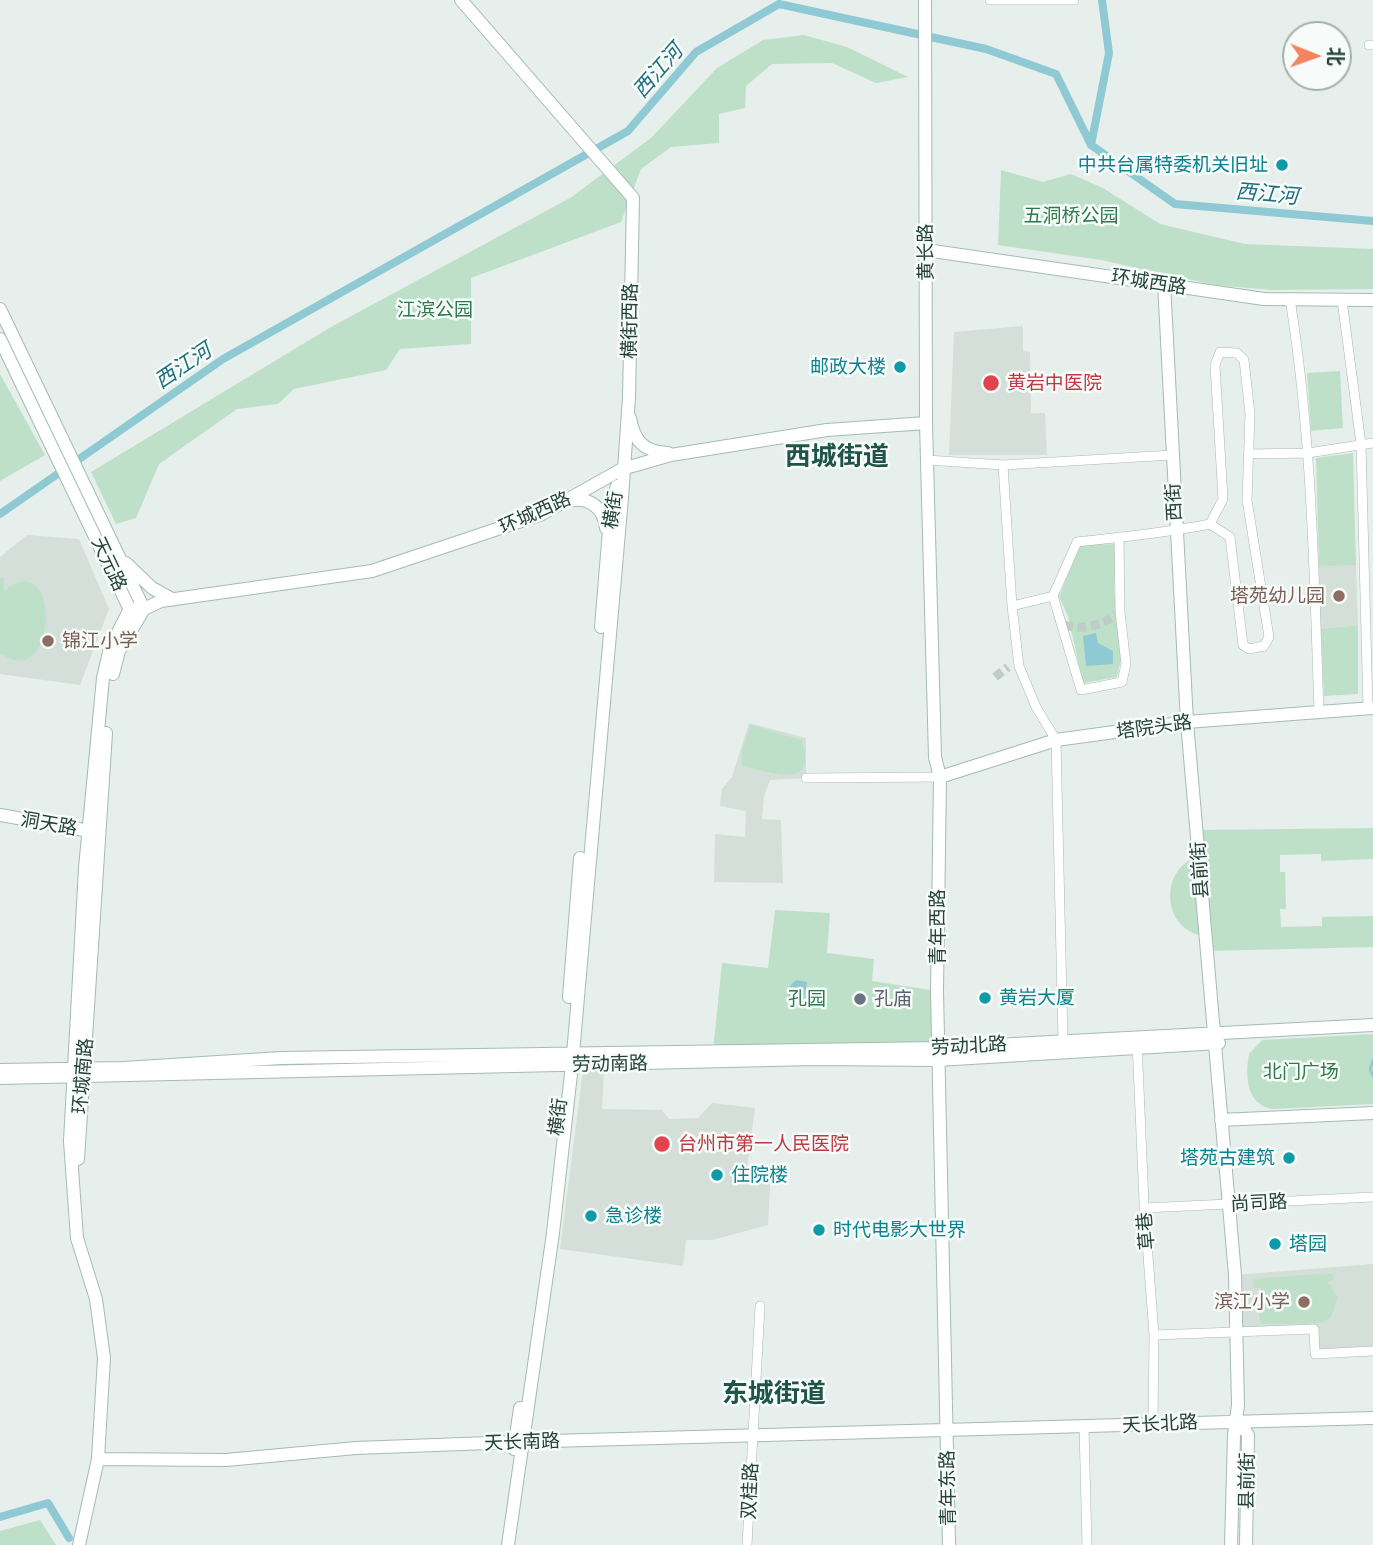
<!DOCTYPE html>
<html>
<head>
<meta charset="utf-8">
<style>
  body { margin:0 }
  #map { position:relative; width:1373px; height:1545px; overflow:hidden; background:#e6efeb; font-family:Lato,"Noto Sans SC",sans-serif }
  canvas { display:block }
  .north { position:absolute; left:1282px; top:21px; width:70px; height:70px; box-sizing:border-box; background:#f7fbf9; border:2px solid #a3b1ad; border-radius:50%; rotate:91deg; font-size:19px; font-weight:700; line-height:28px; text-align:center; color:#24423a }
  .north::after { content:''; display:block; margin:auto; width:24px; height:32px; background:#f4845f; clip-path:polygon(50% 0,100% 100%,50% 72%,0 100%) }
</style>
</head>
<body>
<div id="map">
<canvas width="1373" height="1545"></canvas>
<div class="north">北</div>
</div>
<script>
const ctx = document.querySelector('canvas').getContext('2d');
ctx.lineJoin = 'round';
function paint(path, color) {
  ctx.fillStyle = color;
  ctx.fill(path, 'evenodd');
}
function strokePath(path, color, width, dash) {
  ctx.strokeStyle = color;
  ctx.lineWidth = width;
  ctx.lineCap = dash ? 'butt' : 'round';
  ctx.setLineDash(dash || []);
  ctx.stroke(path);
}
function label(font, color, halo, rows, align = 'center') {
  ctx.font = font + ' Lato,"Noto Sans SC",sans-serif';
  ctx.lineWidth = 5;
  ctx.setLineDash([]);
  ctx.textBaseline = 'middle';
  ctx.strokeStyle = halo;
  ctx.fillStyle = color;
  for (const [text, x, y, turn = 0] of rows) {
    ctx.save();
    ctx.translate(x, y);
    ctx.rotate((+turn || 0) * Math.PI / 180);
    ctx.textAlign = isNaN(turn) ? turn : align;
    if (halo) ctx.strokeText(text, 0, 0);
    ctx.fillText(text, 0, 0);
    ctx.restore();
  }
}
const built = new Path2D(`
  M1023 326V351L1030 352 1031 413H1045L1047 455H949L954 332Z
  M27 535 79 539 109 609 80 685 0 674V557Z
  M1356 565 1358 625 1321 629 1319 567Z
  M749 723 806 738V778L770 780 764 796 762 819 781 820 783 883 714 882 715 834 745 837 746 811 720 806 722 789 732 777Z
  M604 1070 602 1109 662 1110 669 1119 698 1118 712 1103 755 1108 747 1168 771 1171 768 1225 712 1240H686L683 1266 560 1249 583 1071Z
  M1373 1264V1351L1315 1354 1314 1329 1236 1333 1235 1275Z`);
const green = new Path2D(`
  M804 35 847 47 908 77 876 83 832 63 772 64 746 86 745 108 719 114V143L671 147 641 169 621 222 471 278V344L400 349 386 370 294 389 278 404 237 409 159 464 136 518 116 524 91 472 331 327 570 198 651 138 717 68 763 40Z
  M1001 170 1043 182 1071 174 1103 188 1160 224 1245 244 1373 249V289L1272 290 1215 285 1101 260 998 245Z
  M1340 371 1343 428 1311 431 1307 373Z
  M0 374 45 455 0 481Z
  M1353 453 1356 565 1319 567 1316 458Z
  M1116 544 1114 588 1121 660 1117 677 1083 683 1068 616 1059 597 1080 545Z
  M0 578H4V591C61 542 60 695 0 653Z
  M1358 625V694L1324 696 1321 629Z
  M751 725 802 740C818 792 771 772 742 766V751Z
  M1373 828V859L1321 861V854L1280 855V872H1285L1286 909H1280L1281 927 1322 926V917L1373 916V947L1206 951 1204 936C1162 930 1158 870 1198 856L1197 830Z
  M775 910 830 913 827 953 874 959 872 981 937 991 938 1048 713 1051 722 963 768 968Z
  M1373 1034V1104L1273 1109C1246 1105 1245 1076 1249 1054L1262 1040Z
  M1333 1273 1334 1280 1327 1281 1338 1297 1331 1317 1321 1323 1261 1324 1257 1306 1261 1288H1254L1253 1279Z
  M40 1520 56 1545H0V1531Z`);
const water = new Path2D(`
  M1096 633 1098 643 1113 651V664L1086 666 1083 636Z
  M797 980 807 982 803 1005 792 1003C786 996 788 984 797 980Z`);
const stream = new Path2D(`
  M1373 1060 1370 1069 1373 1076`);
const canal = new Path2D(`
  M1091 145 1109 53 1102 0
  M0 514 223 359 628 131 696 52 779 4 986 49 1056 74 1091 145 1175 204 1373 221
  M0 1517 48 1503 69 1538`);
const streetTunnel = new Path2D(`
  M1064 625C1086 631 1102 625 1120 612
  M995 677 1008 667`);
const street = new Path2D(`
  M990 0H1074
  M1369 45H1373
  M1290 299C1312 436 1314 573 1319 711
  M1342 300 1361 444 1368 709
  M1249 454 1308 453 1373 443
  M927 460 1003 465 1172 455
  M1003 465 1012 606 1019 666 1036 707 1056 740 1063 1041
  M1119 537 1120 612 1126 664 1122 682 1081 690 1053 596 1077 542C1122 537 1166 533 1210 524L1230 537 1243 645 1249 649 1264 646 1269 637 1247 500 1250 414 1244 360 1237 353 1220 352 1215 365 1223 499 1210 524
  M1012 606 1053 596
  M806 778 940 777
  M1137 1042 1144 1203 1154 1335 1153 1425
  M1145 1208 1373 1197
  M1154 1335 1314 1329 1315 1354 1373 1351
  M1084 1427 1087 1545
  M747 1545 760 1306`);
const secondary = new Path2D(`
  M461 0 633 198 629 398 622 498 572 1065 553 1233 508 1545
  M925 0 926 423 935 757 940 777 937 991 949 1545
  M926 250 1264 299 1373 300
  M1164 283 1187 722 1235 1275 1238 1405 1234 1435 1231 1545
  M0 309 144 609
  M0 339 133 616
  M630 418C634 441 644 452 668 453
  M569 501C588 496 604 507 606 528
  M126 563 152 588 172 599
  M601 627 611 506 617 486
  M113 674 119 651 144 609
  M940 777 1056 740 1187 722 1373 708
  M0 815 95 832
  M569 997 580 858
  M0 1070 124 1068 281 1058 938 1048 1373 1025
  M0 1078 814 1059 938 1060 1219 1043
  M1221 1120 1373 1113
  M78 1159 106 733
  M1238 1420 1248 1435 1246 1545
  M514 1449 520 1408
  M98 1459 226 1460 356 1448 515 1442 1373 1418
  M79 1545 98 1459 104 1358 96 1299 77 1238 70 1141 85 868 103 678 110 648 130 609H144L161 601 372 571 542 514 622 469 671 455 827 430 926 423`);
const markers = [
  [1282,165,7,"#0f9aa8"],
  [900,367,7,"#0f9aa8"],
  [991,383,9,"#e0444e"],
  [1339,596,7,"#8d6e63"],
  [48,641,7,"#8d6e63"],
  [985,998,7,"#0f9aa8"],
  [860,999,7,"#6b7280"],
  [662,1144,9,"#e0444e"],
  [1289,1158,7,"#0f9aa8"],
  [717,1175,7,"#0f9aa8"],
  [591,1216,7,"#0f9aa8"],
  [819,1230,7,"#0f9aa8"],
  [1275,1244,7,"#0f9aa8"],
  [1304,1302,7,"#8d6e63"]
];
const cultureNames = [
  ["中共台属特委机关旧址",1268,165,"right"],
  ["邮政大楼",886,367,"right"],
  ["黄岩大厦",999,998],
  ["塔苑古建筑",1275,1158,"right"],
  ["住院楼",731,1175],
  ["急诊楼",605,1216],
  ["时代电影大世界",833,1230],
  ["塔园",1289,1244]
];
const parkNames = [
  ["五洞桥公园",1071,216],
  ["江滨公园",435,310],
  ["孔园",807,999],
  ["北门广场",1301,1072]
];
const streetNames = [
  ["黄长路",926,252,-91],
  ["环城西路",1149,282,9],
  ["横街西路",630,321,-89],
  ["西街",1174,502,-93],
  ["横街",613,510,-81],
  ["环城西路",535,513,-24],
  ["天元路",109,564,65],
  ["塔院头路",1154,727,-8],
  ["洞天路",49,824,10],
  ["县前街",1200,870,-94],
  ["青年西路",938,927,-90],
  ["劳动北路",969,1046,-3],
  ["劳动南路",610,1064,-1],
  ["环城南路",83,1076,-85],
  ["横街",558,1117,-83],
  ["尚司路",1259,1203,-3],
  ["草巷",1146,1231,-95],
  ["天长北路",1160,1424,-3],
  ["天长南路",522,1442,-2],
  ["县前街",1247,1481,-89],
  ["青年东路",948,1488,-91],
  ["双桂路",750,1491,-87]
];
const healthNames = [
  ["黄岩中医院",1007,383],
  ["台州市第一人民医院",678,1144]
];
const educationNames = [
  ["塔苑幼儿园",1325,596],
  ["锦江小学",62,641,"left"],
  ["滨江小学",1290,1302]
];
const worshipNames = [
  ["孔庙",874,999]
];
const waterNames = [
  ["西江河",658,71,-49],
  ["西江河",1267,194,5],
  ["西江河",183,366,-34]
];
const districtNames = [
  ["西城街道",837,457],
  ["东城街道",774,1394]
];
paint(built, '#d4dfda');
paint(green, '#bfe0c8');
paint(water, '#8ec9d4');
strokePath(stream, '#8ec9d4', 2.5);
strokePath(canal, '#8ec9d4', 8);
strokePath(streetTunnel, '#bfccc8', 9, [9, 4.5]);
strokePath(street, '#a8b8b2', 10);
strokePath(secondary, '#a4bbb3', 14);
strokePath(street, '#fff', 9);
strokePath(secondary, '#fff', 12);
for (const [x, y, r, color] of markers) {
  const dot = new Path2D();
  dot.arc(x, y, r, 0, 2 * Math.PI);
  ctx.fillStyle = color;
  ctx.fill(dot);
  strokePath(dot, '#f7fbf9', 2.5);
}
label('19px', '#0d838f', '#f7fbf9', cultureNames, 'left');
label('19px', '#2d7a4b', '#f7fbf9', parkNames);
label('19px', '#24423a', '#f7fbf9', streetNames);
label('19px', '#be3a42', '#f7fbf9', healthNames, 'left');
label('19px', '#785e54', '#f7fbf9', educationNames, 'right');
label('19px', '#5b616d', '#f7fbf9', worshipNames, 'left');
label('italic 21px', '#1c6f80', '#f7fbf9', waterNames);
label('bold 26px', '#1f5548', '#f7fbf9', districtNames);
</script>
</body>
</html>
